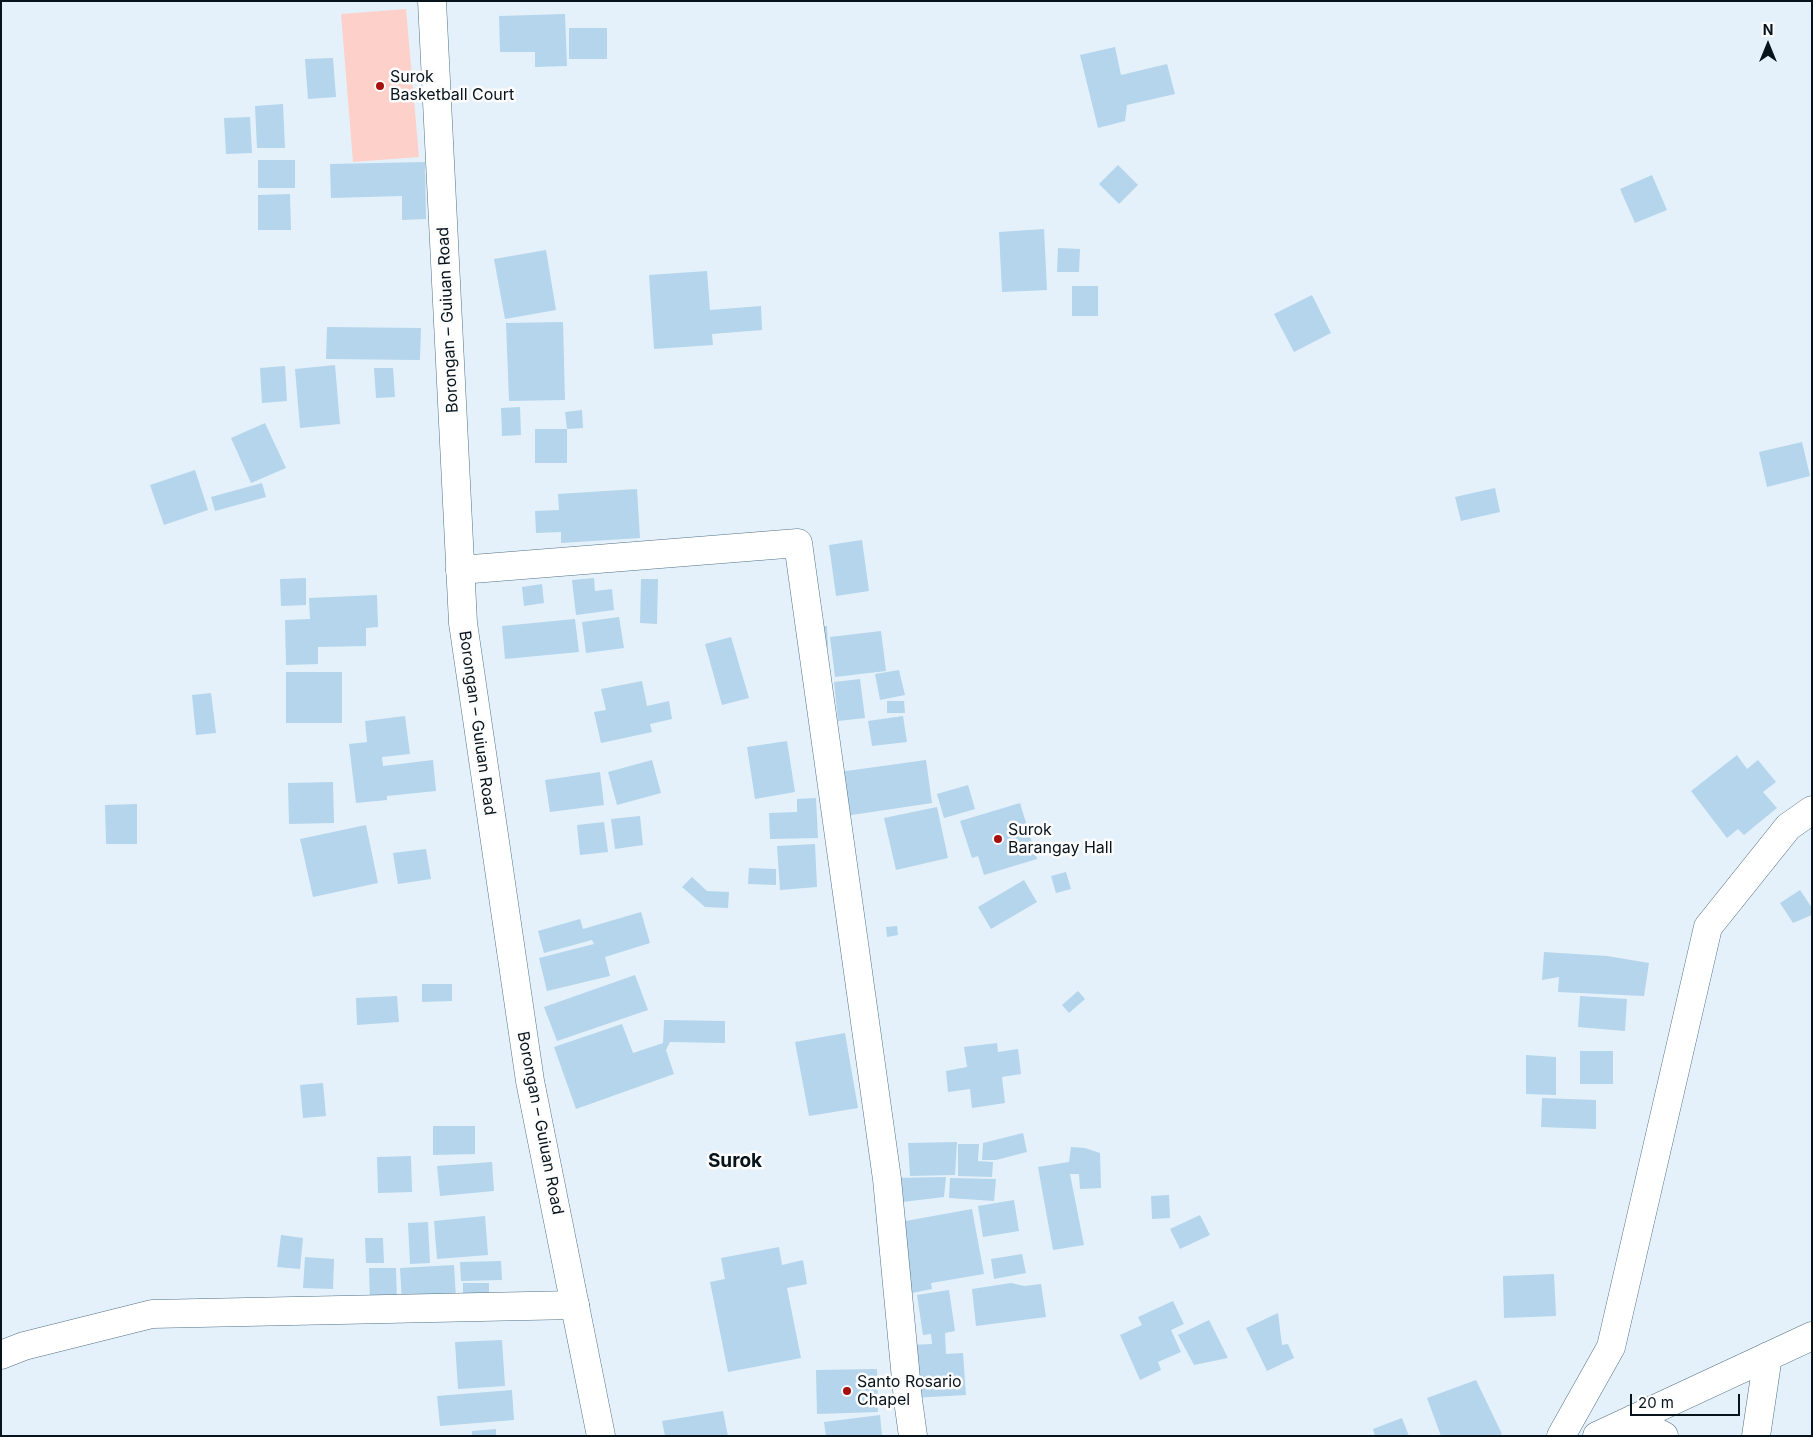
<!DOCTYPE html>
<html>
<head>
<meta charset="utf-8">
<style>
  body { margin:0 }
  #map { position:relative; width:1813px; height:1437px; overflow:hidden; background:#e4f1fb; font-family:Inter,sans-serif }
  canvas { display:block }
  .frame { position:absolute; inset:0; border:2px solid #08141c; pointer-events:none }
  .north { position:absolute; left:1743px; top:20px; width:50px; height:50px; -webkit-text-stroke:4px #fcfcfc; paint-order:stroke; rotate:0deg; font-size:14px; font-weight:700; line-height:20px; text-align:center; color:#08141c }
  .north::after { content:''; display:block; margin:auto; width:18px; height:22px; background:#08141c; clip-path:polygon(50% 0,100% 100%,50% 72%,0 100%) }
  .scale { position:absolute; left:1630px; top:1394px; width:110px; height:22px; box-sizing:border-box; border:2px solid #08141c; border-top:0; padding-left:6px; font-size:15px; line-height:18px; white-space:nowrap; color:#08141c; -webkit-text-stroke:4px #fcfcfc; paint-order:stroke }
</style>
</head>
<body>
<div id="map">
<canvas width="1813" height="1437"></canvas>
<div class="frame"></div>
<div class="north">N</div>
<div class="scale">20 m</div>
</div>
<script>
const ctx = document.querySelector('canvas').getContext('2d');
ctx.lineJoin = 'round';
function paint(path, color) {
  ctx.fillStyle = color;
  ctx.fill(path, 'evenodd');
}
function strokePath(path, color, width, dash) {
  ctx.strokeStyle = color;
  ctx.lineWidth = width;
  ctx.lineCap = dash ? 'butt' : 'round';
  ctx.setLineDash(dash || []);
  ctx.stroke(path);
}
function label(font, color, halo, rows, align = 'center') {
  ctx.font = font + ' Inter,sans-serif';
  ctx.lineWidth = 5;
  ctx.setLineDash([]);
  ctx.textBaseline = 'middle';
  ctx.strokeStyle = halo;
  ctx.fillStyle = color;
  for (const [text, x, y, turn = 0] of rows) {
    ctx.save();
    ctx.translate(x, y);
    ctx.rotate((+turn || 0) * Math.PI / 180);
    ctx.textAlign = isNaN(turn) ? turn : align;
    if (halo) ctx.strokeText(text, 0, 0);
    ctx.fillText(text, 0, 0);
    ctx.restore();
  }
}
const green = new Path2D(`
  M406 9 419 157 353 162 341 14Z`);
const building = new Path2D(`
  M565 14 567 66 535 67V52H500L499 16Z
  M569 28H607V59H569Z
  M1115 47 1121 75 1167 64 1175 94 1127 105 1125 121 1098 128 1080 55Z
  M333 58 336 97 308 99 305 59Z
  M283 104 285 148H257L255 106Z
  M250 117 252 153 226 154 224 118Z
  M258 160H295V188H258Z
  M425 162 426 219 402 220V196L331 198 330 164Z
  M1118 165 1138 185 1119 204 1099 184Z
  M1652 175 1667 210 1635 223 1620 189Z
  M290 194 291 230H258V195Z
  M1044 229 1047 290 1002 292 999 232Z
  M1058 248 1080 249 1079 272H1057Z
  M546 250 556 310 505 319 494 259Z
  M707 271 710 310 761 306 762 330 712 334 713 345 654 349 649 275Z
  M1072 286H1098V316H1072Z
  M1312 295 1331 333 1294 352 1274 314Z
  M563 322 565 400 509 401 506 323Z
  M327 327 421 328 420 360 326 359Z
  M335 365 340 424 300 428 295 369Z
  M285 366 287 401 262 403 260 368Z
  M374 368H393L395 397 376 398Z
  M520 407 521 435 502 436 501 408Z
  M582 410 583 428 567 429 565 412Z
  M265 423 286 468 251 483 231 438Z
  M535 429H567V463H535Z
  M1802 442 1810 476 1767 487 1759 452Z
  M195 470 208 510 164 525 150 485Z
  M262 483 266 497 215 511 211 497Z
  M1495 488 1500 512 1461 521 1455 497Z
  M637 489 640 538 561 543V532L536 533 535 511 559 510 558 494Z
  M862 540 869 591 836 596 829 545Z
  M306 578V605L281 606 280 579Z
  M594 578 595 591 612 589 614 610 576 615 572 580Z
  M641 579H658L657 624 640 623Z
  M542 584 544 603 524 606 522 587Z
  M377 595 378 627 366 628V646L318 647V664L286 665 285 620 310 619 309 598Z
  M619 617 624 648 586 653 582 622Z
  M575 619 579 652 505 659 502 626Z
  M827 626 828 647H816V627Z
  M881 631 886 671 835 677 830 637Z
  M731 637 749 698 722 705 705 644Z
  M899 670 905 695 880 700 875 674Z
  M286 672H342V723H286Z
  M860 679 865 718 838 721 834 682Z
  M642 681 647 706 669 701 672 719 650 724 652 732 601 743 594 712 606 710 601 689Z
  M211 693 216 733 196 735 192 695Z
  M887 701H904L905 713H887Z
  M405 716 410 754 382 757 383 766 433 760 436 791 387 796V800L356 803 349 744 367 742 365 721Z
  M903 716 907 742 872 746 868 721Z
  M787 741 795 792 755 799 747 747Z
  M1737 755 1747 769 1758 760 1776 782 1763 792 1777 808 1744 835 1738 829 1727 838 1691 791Z
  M652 760 661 793 617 805 608 772Z
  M926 760 932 803 845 816 839 772Z
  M600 772 604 805 550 812 545 780Z
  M333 782 334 823 289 824 288 783Z
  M968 785 975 809 944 818 937 794Z
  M816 798 818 838 770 839 769 813 797 812V799Z
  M1020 803 1037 859 984 875 978 856 972 858 960 821Z
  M137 804V844H106L105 805Z
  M937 807 948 858 896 870 884 818Z
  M640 816 643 845 615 849 611 819Z
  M604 822 608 852 580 855 577 825Z
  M366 825 378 883 313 897 300 839Z
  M815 844 817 887 780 890 777 846Z
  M426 849 431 879 398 884 393 853Z
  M749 868 776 869V885L748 884Z
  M1066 872 1071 889 1056 893 1051 876Z
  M692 877 707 891 729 892 728 908 705 907 682 887Z
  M1024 880 1037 902 991 929 978 907Z
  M1800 890 1812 908V915L1793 923 1780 903Z
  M641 912 650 943 605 957 610 976 547 991 539 958 594 944 592 940 544 953 538 931 580 919 583 929Z
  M897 926 898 935 887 937 886 927Z
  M1544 952 1607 956 1649 963 1644 996 1558 992 1559 977 1542 980Z
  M635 975 648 1010 557 1041 544 1007Z
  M422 984H452V1001L422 1002Z
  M1078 991 1085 999 1069 1013 1062 1005Z
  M397 996 399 1022 357 1025 356 998Z
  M1580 996 1627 999 1625 1031 1578 1027Z
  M664 1020 725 1021V1043L670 1042 666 1050 674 1074 576 1109 554 1047 622 1024 633 1053 663 1043Z
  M845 1033 858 1108 809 1116 795 1042Z
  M997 1043 998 1052 1018 1049 1021 1074 1002 1077 1005 1103 972 1108 970 1089 948 1092 946 1071 967 1067 964 1047Z
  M1580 1051H1613V1084H1580Z
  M1526 1055 1556 1057V1095L1526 1094Z
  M323 1083 326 1116 303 1118 300 1085Z
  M1542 1098 1596 1100V1129L1541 1127Z
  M433 1126H475V1154L433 1155Z
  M1023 1133 1027 1152 996 1160H982L983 1143Z
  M957 1142 955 1175 910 1176 908 1143Z
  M958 1144H979L978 1161 993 1162 992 1177 958 1176Z
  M1071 1147 1085 1148 1100 1153 1101 1188 1080 1189 1079 1174H1070L1084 1245 1053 1250 1038 1167 1069 1162Z
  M411 1156 412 1192 378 1193 377 1157Z
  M492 1162 494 1191 440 1196 437 1166Z
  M946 1177 944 1197 894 1203 892 1178Z
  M950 1178 996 1179 994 1201 949 1198Z
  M1169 1195 1170 1218 1152 1219 1151 1196Z
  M1014 1200 1019 1231 983 1237 978 1206Z
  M972 1209 984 1274 931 1283 932 1289 912 1293 900 1222Z
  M1200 1215 1210 1235 1180 1249 1170 1229Z
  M485 1216 488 1255 437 1259 434 1221Z
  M428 1222 430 1263 410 1264 408 1223Z
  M281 1235 303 1238 300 1269 277 1267Z
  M365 1238H383L384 1263H366Z
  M779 1247 782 1265 803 1260 807 1284 787 1288 801 1358 728 1372 710 1282 725 1279 721 1258Z
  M1022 1254 1026 1273 994 1279 991 1259Z
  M305 1257 334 1259 333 1289 303 1288Z
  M501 1261 502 1280 461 1281 460 1262Z
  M454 1265 456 1299 402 1302 400 1268Z
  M369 1268H396L397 1302 370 1303Z
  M1554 1274 1556 1316 1504 1318 1503 1276Z
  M463 1283H489V1302H463Z
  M1011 1283 1024 1286 1041 1284 1046 1317 976 1326 972 1289Z
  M949 1290 955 1331 945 1333 946 1354 963 1353 966 1395 912 1398 910 1345 932 1344 931 1334 923 1335 917 1295Z
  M1173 1301 1184 1324 1171 1330 1181 1352 1158 1362 1161 1370 1140 1380 1120 1335 1142 1325 1138 1317Z
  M1278 1313 1282 1345 1288 1344 1294 1358 1267 1371 1246 1328Z
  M1209 1320 1228 1358 1194 1365 1178 1335Z
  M502 1340 505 1386 458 1389 455 1342Z
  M877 1369 878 1412 817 1414 816 1370Z
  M1476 1380 1502 1434 1498 1436H1441L1427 1398Z
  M512 1390 514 1420 440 1426 437 1396Z
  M723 1411 728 1436H665L662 1421Z
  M880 1415 882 1436H826L824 1422Z
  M1402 1418 1409 1436H1375L1373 1429Z
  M496 1429V1436H472V1431Z`);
const minor = new Path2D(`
  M460 570 798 543 887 1179 908 1400 913 1436
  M1 1355 24 1346 152 1314 575 1305
  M1633 1419 1664 1436
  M1561 1436 1611 1347 1708 927 1788 827 1812 810
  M1597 1436 1812 1336
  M1756 1436 1768 1356`);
const primary = new Path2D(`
  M432 1 463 623 530 1081 601 1436`);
const markers = [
  [380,86,5,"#a6100f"],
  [998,839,5,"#a6100f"],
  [847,1391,5,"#a6100f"]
];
const poiNames = [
  ["Surok",390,77],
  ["Basketball Court",390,95],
  ["Surok",1008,830],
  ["Barangay Hall",1008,848],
  ["Santo Rosario",857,1382],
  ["Chapel",857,1400]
];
const streetNames = [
  ["Borongan – Guiuan Road",448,320,-93],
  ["Borongan – Guiuan Road",477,723,82],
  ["Borongan – Guiuan Road",540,1123,79]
];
const quarterNames = [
  ["Surok",735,1161]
];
paint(green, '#fdd0c9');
paint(building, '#b4d5ec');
strokePath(minor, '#527185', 29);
strokePath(primary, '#527185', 29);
strokePath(minor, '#fff', 28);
strokePath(primary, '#fff', 28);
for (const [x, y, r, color] of markers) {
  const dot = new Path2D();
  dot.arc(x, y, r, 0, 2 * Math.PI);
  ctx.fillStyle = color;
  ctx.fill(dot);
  strokePath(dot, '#fcfcfc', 2);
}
label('16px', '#08141c', '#fcfcfc', poiNames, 'left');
label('16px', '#08141c', '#fcfcfc', streetNames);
label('bold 19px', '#08141c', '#fcfcfc', quarterNames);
</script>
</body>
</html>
